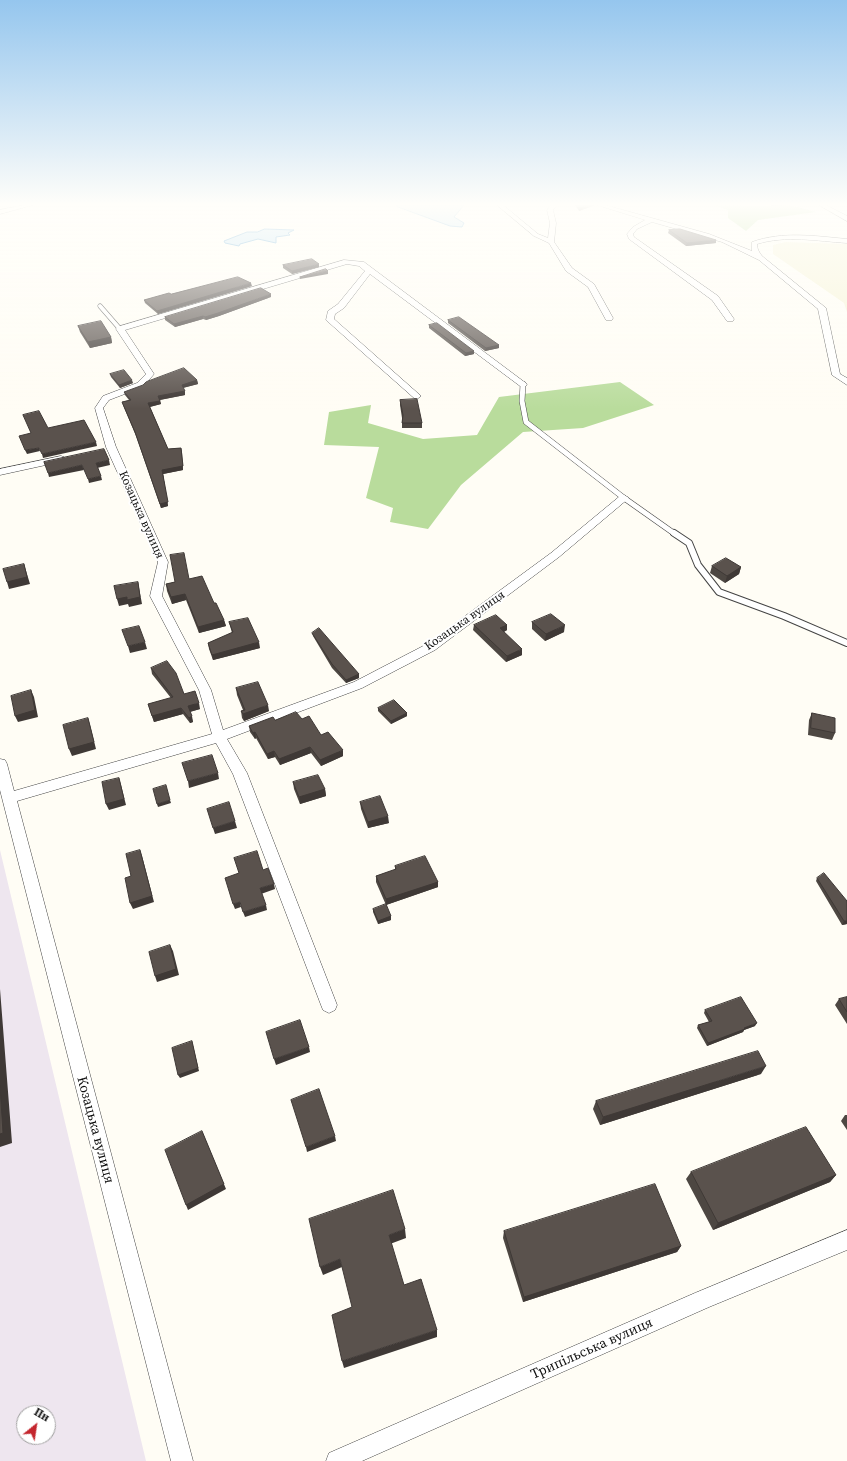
<!DOCTYPE html>
<html>
<head>
<meta charset="utf-8">
<style>
  body { margin:0 }
  #map { position:relative; width:847px; height:1461px; overflow:hidden; background:#fffdf5; font-family:"Source Serif 4",serif }
  canvas { display:block }
  .north { position:absolute; left:16px; top:1405px; width:40px; height:40px; box-sizing:border-box; background:#fff; border:1px solid #a0a0a0; border-radius:50%; rotate:30deg; font-size:11px; font-weight:700; line-height:16px; text-align:center; color:#111 }
  .north::after { content:''; display:block; margin:auto; width:14px; height:18px; background:#c4262e; clip-path:polygon(50% 0,100% 100%,50% 72%,0 100%) }
</style>
</head>
<body>
<div id="map">
<canvas width="847" height="1461"></canvas>
<div class="north">Пн</div>
</div>
<script>
const ctx = document.querySelector('canvas').getContext('2d');
ctx.lineJoin = 'round';
function paint(path, color) {
  ctx.fillStyle = color;
  ctx.fill(path, 'evenodd');
}
function strokePath(path, color, width, dash) {
  ctx.strokeStyle = color;
  ctx.lineWidth = width;
  ctx.lineCap = dash ? 'butt' : 'round';
  ctx.setLineDash(dash || []);
  ctx.stroke(path);
}
function label(font, color, halo, rows, align = 'center') {
  ctx.font = font + ' "Source Serif 4",serif';
  ctx.lineWidth = 4;
  ctx.setLineDash([]);
  ctx.textBaseline = 'middle';
  ctx.strokeStyle = halo;
  ctx.fillStyle = color;
  for (const [text, x, y, turn = 0] of rows) {
    ctx.save();
    ctx.translate(x, y);
    ctx.rotate((+turn || 0) * Math.PI / 180);
    ctx.textAlign = isNaN(turn) ? turn : align;
    if (halo) ctx.strokeText(text, 0, 0);
    ctx.fillText(text, 0, 0);
    ctx.restore();
  }
}
const industrial = new Path2D(`
  M0 850 79 1181 146 1461H0ZM24 1413H48V1437H24Z`);
const farmland = new Path2D(`
  M785 242 847 244V312L844 303 773 254V245Z`);
const forest = new Path2D(`
  M714 205H740L742 206 790 205 816 212 758 220 746 231 728 218V210Z
  M620 382 654 405 583 428 523 432 461 485 428 529 390 522 393 508 366 498 379 447 324 445 329 412 371 405 368 423 423 439 477 435 499 397Z`);
const water = new Path2D(`
  M397 205H464L454 217 464 223 462 227 450 226 398 207Z
  M265 229 294 230 288 233 290 235 276 237V243L258 239 240 244 239 246 225 243 224 241 247 232H257Z`);
const laneFar2 = new Path2D(`
  M100 306 120 329`);
const laneFar1 = new Path2D(`
  M523 384 522 401 526 422 624 498 675 534`);
const lane = new Path2D(`
  M674 533 689 543 698 565 719 592 784 616 847 643`);
const street = new Path2D(`
  M24 205H33L0 214V210Z
  M497 205H503L538 234 548 238 550 223 547 210 551 205H557L553 210 556 223 554 242 572 268 594 284 613 318 612 320H606L588 287 566 271 549 243 534 236Z
  M597 205H605L709 234 752 251V242C783 231 815 236 847 239V243C817 241 786 235 757 244 757 249 759 252 762 256L826 308 840 374 847 378V385L832 375 818 309 759 260 722 242 652 222 637 229 633 234 634 237 718 296 734 319 733 321H727L712 300 629 239 627 234 633 227 645 220Z
  M819 205H826L847 216V221Z
  M344 260 364 262 527 384 526 386H520L370 274 344 308 335 314 334 319 421 396 417 399 414 398 326 320 328 311 338 304 365 271 359 266 347 264 125 330 154 374 143 387 109 400 103 408 116 447 168 562 162 596 211 690 223 730 354 682 427 644 551 553 620 496 624 495 629 498 559 557 435 650 362 688 227 739 247 773 337 1005 335 1010 329 1013 323 1010 321 1005 233 774 216 743 17 801 193 1461H171L0 790V759L5 760 7 764 14 791 212 734 199 690 150 596 158 562 106 447 95 408 103 396 137 383 146 374 116 329 117 327Z
  M61 456 64 457 66 459 64 461 0 475V469Z
  M847 1230V1250L709 1307 362 1461H326L329 1453 695 1293Z`);
const wall = new Path2D(`
  M575 205H595L579 211Z
  M669 230 716 243 686 246 668 233Z
  M283 265 319 267 292 274 283 268Z
  M252 286 158 314 145 303 144 300 171 294Z
  M271 297 219 316 206 320 203 319 175 327 165 320V317Z
  M448 320 499 345V348L485 351 448 323Z
  M429 325 474 351V354L465 356 429 328Z
  M78 326 111 337 112 343 90 348 80 332Z
  M110 374 133 383 120 388 111 377Z
  M197 380 198 384 183 388 185 395 160 400 161 404 150 407 168 449 181 448 182 452 183 470 163 474 168 506 161 508 136 436 123 405 122 402 129 400 125 395 124 392Z
  M400 400 422 423V428H402V418L400 405Z
  M712 566 741 567 739 574 725 583 710 573Z
  M189 579 214 603 224 620 226 626 199 633 186 600 172 604 167 591 166 584Z
  M229 622 260 648 213 660 209 649 208 643 232 633Z
  M532 622 564 632 545 641 532 629Z
  M474 625H507V630L504 632 522 655 506 662 473 630Z
  M312 633 359 674V678L346 683 332 668 313 636Z
  M151 668 184 694 200 709 190 712 193 722 190 723 183 714 154 722 148 704 171 698 152 674Z
  M236 688 269 711 244 721 242 718 241 711 243 710 237 695Z
  M378 708 407 713V716L391 724 378 711Z
  M812 713 835 733 832 740 808 735 809 720Z
  M302 719 321 735 343 756 321 766 311 753 280 765 275 757 268 759 256 738 255 739 250 732 249 726 275 720Z
  M293 782 325 789 326 796 300 804 294 789Z
  M360 802 389 823 368 828 361 809Z
  M395 866 438 882V887L386 905 376 882V876L395 870Z
  M817 878 847 901V924L842 925 816 881Z
  M373 909 391 916V920L378 924 373 912Z
  M847 997V1024L835 1005 839 999Z
  M705 1010 755 1026 744 1030 743 1032 707 1046 697 1028 698 1025 709 1022 704 1013Z
  M761 1074 600 1125 593 1109 596 1101Z
  M845 1115H847V1130L841 1121Z
  M691 1172 836 1175 830 1182 713 1230 686 1179Z
  M504 1231 681 1246 677 1252 523 1302 503 1238Z`);
const shadedWall = new Path2D(`
  M588 205H595L579 211 580 208Z
  M716 240V243L686 246 687 243Z
  M319 264V267L292 274V271Z
  M328 271V274L300 279V277Z
  M251 283 252 286 158 314 157 311Z
  M271 294V297L219 316 206 320 205 317Z
  M203 316V319L175 327 174 324Z
  M111 337 112 343 90 348 88 342Z
  M499 345V348L485 351 486 348Z
  M474 351V354L465 356 466 353Z
  M132 380 133 383 120 388 119 385Z
  M197 380 198 384 182 388V385Z
  M185 391V395L159 400 158 396Z
  M160 401 161 404 149 407 148 403Z
  M96 442 97 446 43 458 42 454Z
  M39 448 40 451 27 454 25 450Z
  M181 448 183 470 163 474 168 506 161 508 160 504 162 470Z
  M109 460 110 465 97 468 96 463Z
  M82 465 84 470 49 477 48 473Z
  M101 476 102 480 89 483 88 479Z
  M24 564 30 584 9 589 7 582Z
  M741 567 739 574 725 583 727 576Z
  M138 582 142 604 129 607 128 604 119 606 117 599Z
  M185 594 186 600 172 604 171 597Z
  M224 620 226 626 199 633 198 627Z
  M507 625V630L499 634 500 628Z
  M565 625 564 632 545 641 546 634Z
  M145 642 147 649 130 653 128 646Z
  M259 642 260 648 213 660 212 655Z
  M522 649V655L506 662 507 656Z
  M359 674V678L346 683V680Z
  M31 690 34 697 38 717 18 722 15 716Z
  M199 703 200 709 189 712 188 706Z
  M268 705 269 711 244 721 243 714Z
  M181 708 183 714 154 722 152 716Z
  M407 713V716L391 724V721Z
  M192 716 193 722 190 723 189 718Z
  M88 718 90 725 96 749 72 756 69 749Z
  M255 732 256 738 255 739 253 733Z
  M310 747 311 753 280 765 279 759Z
  M343 750V756L321 766 320 760Z
  M274 751 275 757 268 759 267 754Z
  M218 773 219 779 189 788 188 781Z
  M119 778 121 785 126 805 109 810 106 804Z
  M325 789 326 796 300 804 299 797Z
  M170 800 171 803 158 807 157 804Z
  M388 816 389 823 368 828V822Z
  M235 821 237 828 215 834 213 828Z
  M140 850 142 856 154 902 133 909 130 903Z
  M438 882V887L386 905V899Z
  M274 884 275 889 261 894 260 888Z
  M240 902 241 907 235 909 233 904Z
  M266 905 267 910 245 917 243 912Z
  M391 916V920L378 924V921Z
  M844 921H847V924L842 925Z
  M170 945 173 951 179 975 157 982 155 976Z
  M0 989 12 1143 0 1147Z
  M757 1023 755 1026 744 1030 743 1032 707 1046 708 1043 744 1028Z
  M192 1041 199 1071 180 1078 178 1075Z
  M309 1047 310 1052 276 1065 274 1059Z
  M766 1066 761 1074 600 1125 603 1117Z
  M202 1131 226 1189 188 1210 186 1205Z
  M335 1136 336 1141 307 1152 306 1147Z
  M836 1175 830 1182 713 1230 718 1223Z
  M405 1229 406 1238 390 1244 389 1235Z
  M681 1246 677 1252 523 1302 524 1297Z
  M340 1259 342 1267 323 1275 320 1267Z
  M437 1330V1337L344 1368 342 1361Z`);
const building = new Path2D(`
  M577 205H588L580 208Z
  M680 229 716 240 687 243 669 230Z
  M312 259 319 264 292 271 283 265Z
  M326 269 328 271 300 277Z
  M238 277 251 283 157 311 144 300 169 293 171 294Z
  M261 288 271 294 218 313 205 317 203 316 174 324 165 317Z
  M459 317 499 345 486 348 448 320Z
  M101 321 111 337 88 342 78 326Z
  M437 323 474 351 466 353 429 325Z
  M184 368 197 380 182 385 185 391 158 396 160 401 148 403 168 449 181 448 183 466 162 470 168 502 160 504 135 432 122 402 131 400 124 392 143 385 146 382Z
  M124 370 132 380 119 385 110 374Z
  M417 399 422 423H402L403 415 400 400Z
  M39 411 48 428 84 420 96 442 42 454 39 448 25 450 19 436 31 433 23 415Z
  M104 449 109 460 96 463 101 476 88 479 82 465 48 473 44 462Z
  M184 553 189 579 202 576 214 603H216L224 620 198 627 185 594 171 597 166 584 175 582 170 555Z
  M726 558 741 567 727 576 712 566Z
  M24 564 27 577 7 582 3 569Z
  M138 582 140 597 127 600V597L117 599 114 586Z
  M551 614 565 625 546 634 532 622Z
  M496 615 507 625 500 628 522 649 507 656 474 625Z
  M248 618 259 642 212 655 208 643 233 632 229 622Z
  M139 626 145 642 128 646 122 630Z
  M319 628 359 674 346 680 332 664 312 633Z
  M167 661 176 673 184 694 195 691 199 703 188 706 192 716 189 718 181 708 152 716 148 704 173 697 151 668Z
  M258 682 268 705 243 714 241 711 245 710 236 688Z
  M31 690 35 710 15 716 11 696Z
  M394 700 407 713 391 721 378 708Z
  M296 712 302 719 309 716 321 735 328 732 343 750 320 760 310 747 279 759 274 751 267 754 255 732 253 733 249 726 273 717 275 720Z
  M812 713 835 718V733L811 728Z
  M88 718 94 742 69 749 63 725Z
  M212 755 218 773 188 781 182 763Z
  M318 775 325 789 299 797 293 782Z
  M119 778 124 799 106 804 102 782Z
  M166 785 170 800 157 804 153 789Z
  M380 796 388 816 368 822 360 802Z
  M229 802 235 821 213 828 207 809Z
  M140 850 152 896 130 903 125 878 131 876 126 854Z
  M257 851 263 870 268 868 274 884 260 888 266 905 243 912 240 902 233 904 225 878 239 873 234 858Z
  M425 856 438 882 386 899 376 876 396 869 395 866Z
  M824 873 847 901V921H844L817 878Z
  M386 904 391 916 378 921 373 909Z
  M170 945 176 969 155 976 149 952Z
  M741 997 757 1023 744 1028 745 1029 708 1043 698 1025 712 1021 705 1010Z
  M847 997V1012L839 999Z
  M300 1020 309 1047 274 1059 266 1032Z
  M192 1041 198 1068 178 1075 172 1048Z
  M758 1051 766 1066 603 1117 596 1101Z
  M0 1086 3 1133 0 1134Z
  M319 1089 335 1136 306 1147 291 1100Z
  M806 1127 836 1175 718 1223 691 1172Z
  M202 1131 224 1184 186 1205 165 1150Z
  M655 1184 681 1246 524 1297 504 1231Z
  M393 1190 405 1229 389 1235 404 1285 421 1279 437 1330 342 1361 332 1315 352 1307 340 1259 320 1267 309 1219Z`);
const streetNames = [
  ["Козацька вулиця",141,515,66],
  ["Козацька вулиця",465,621,-35]
];
const nearStreetnames = [
  ["Козацька вулиця",95,1130,75],
  ["Трипільська вулиця",592,1349,-24]
];
paint(industrial, '#eee6ef');
paint(farmland, '#f6f3d4');
paint(forest, '#b9dc9c');
paint(water, '#b9e0f7');
strokePath(water, '#3f96cf', 1);
strokePath(laneFar2, '#444', 5);
strokePath(laneFar1, '#444', 6);
strokePath(lane, '#444', 8);
strokePath(street, '#444', 1);
strokePath(laneFar2, '#fff', 4);
strokePath(laneFar1, '#fff', 5);
strokePath(lane, '#fff', 6);
paint(street, '#fff');
paint(wall, '#4d4742');
paint(shadedWall, '#3f3936');
paint(building, '#5a524d');
strokePath(building, '#3f3936', 1);
const sky = ctx.createLinearGradient(0, 0, 0, 409);
sky.addColorStop(0, '#95c6ee');
sky.addColorStop(0.5, '#fffefa');
sky.addColorStop(1, '#fffefa00');
ctx.fillStyle = sky;
ctx.fillRect(0, 0, 847, 409);
label('12px', '#111', '#fff', streetNames);
label('14px', '#111', '#fff', nearStreetnames);
</script>
</body>
</html>
